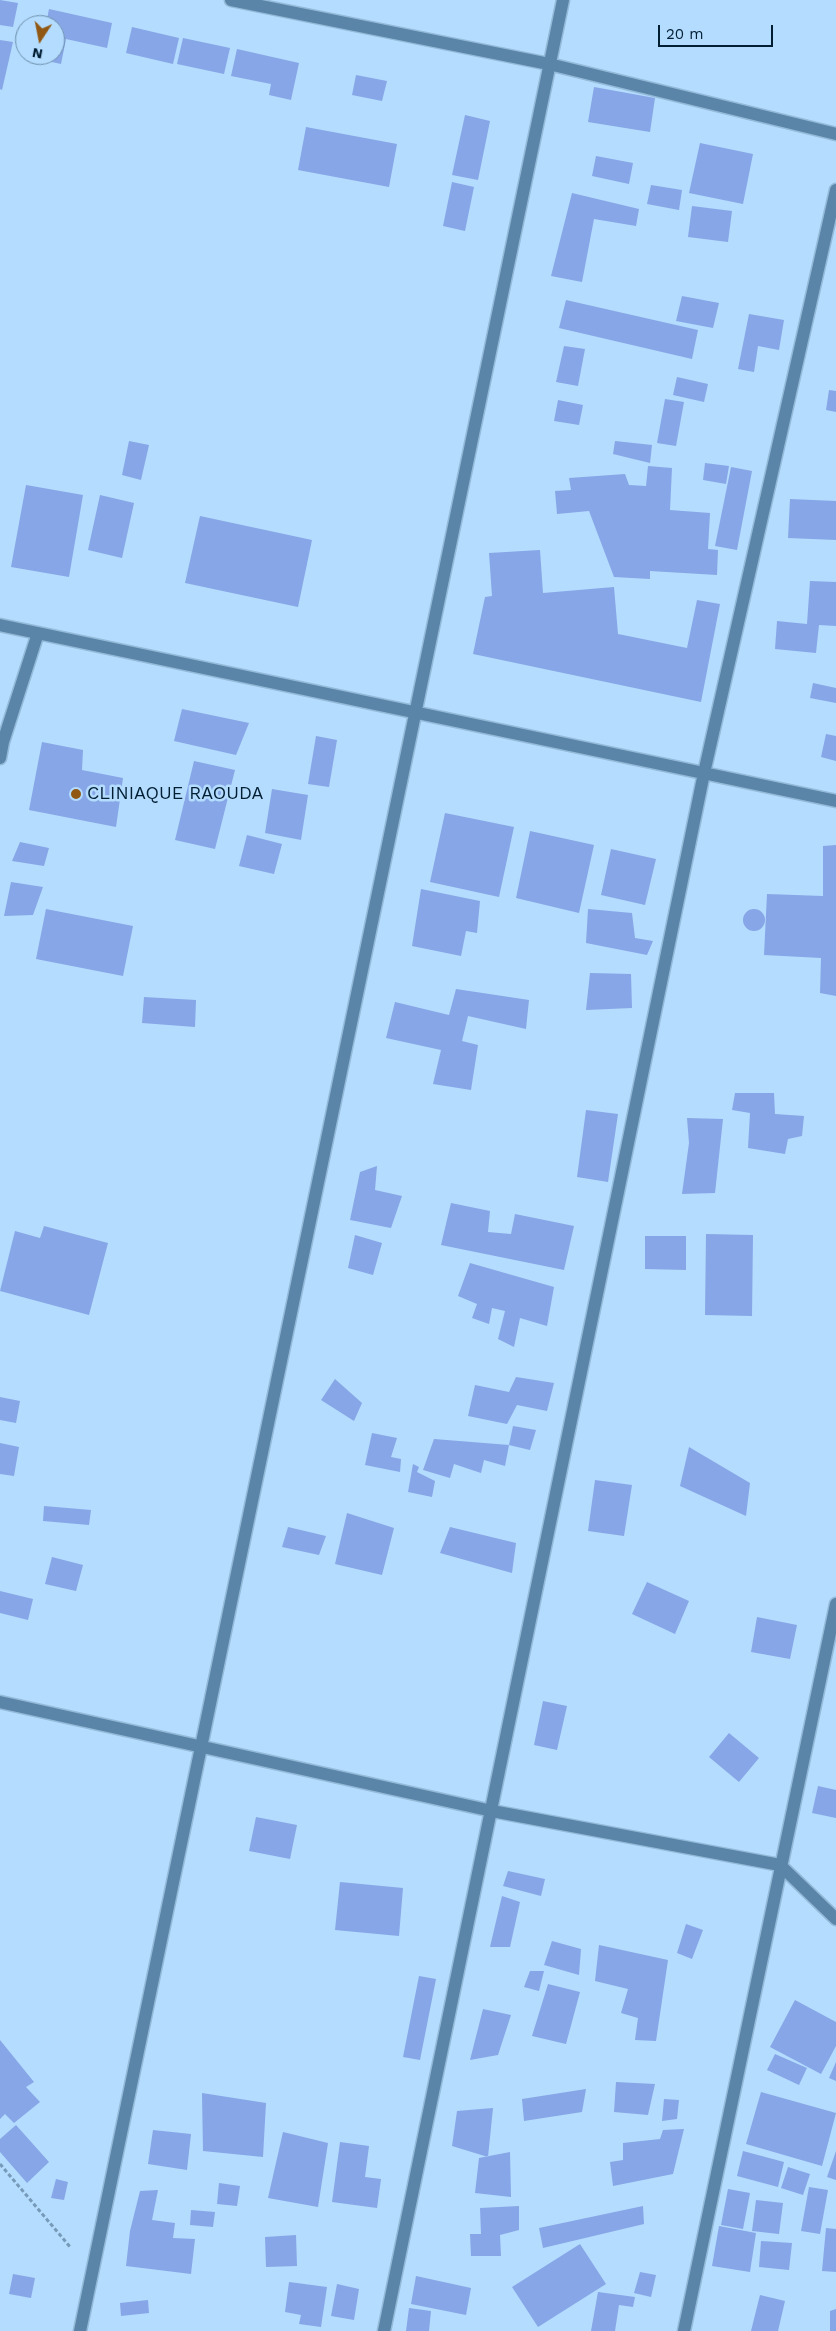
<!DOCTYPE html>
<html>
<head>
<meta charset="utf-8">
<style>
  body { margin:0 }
  #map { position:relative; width:836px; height:2331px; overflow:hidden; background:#b4dcfe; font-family:"Work Sans",sans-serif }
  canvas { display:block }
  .north { position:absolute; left:15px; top:15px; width:50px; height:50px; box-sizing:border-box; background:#b4dcfe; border:1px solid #6d90ad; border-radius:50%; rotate:191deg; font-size:14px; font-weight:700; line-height:20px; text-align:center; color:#021e33 }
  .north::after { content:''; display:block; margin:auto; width:18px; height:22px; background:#915813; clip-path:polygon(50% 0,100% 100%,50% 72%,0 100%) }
  .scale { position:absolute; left:658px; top:25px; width:115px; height:22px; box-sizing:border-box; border:2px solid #021e33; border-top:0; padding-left:6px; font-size:15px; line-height:18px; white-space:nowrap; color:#021e33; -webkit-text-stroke:4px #b4dcfe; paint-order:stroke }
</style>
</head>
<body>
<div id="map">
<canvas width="836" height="2331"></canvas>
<div class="north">N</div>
<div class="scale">20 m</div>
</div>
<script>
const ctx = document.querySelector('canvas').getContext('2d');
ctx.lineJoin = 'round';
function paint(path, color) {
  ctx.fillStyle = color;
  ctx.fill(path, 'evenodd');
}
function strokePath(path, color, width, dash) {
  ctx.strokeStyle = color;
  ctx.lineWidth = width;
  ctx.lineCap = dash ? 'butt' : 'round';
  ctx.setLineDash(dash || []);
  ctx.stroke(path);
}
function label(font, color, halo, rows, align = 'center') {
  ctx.font = font + ' "Work Sans",sans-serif';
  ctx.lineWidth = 5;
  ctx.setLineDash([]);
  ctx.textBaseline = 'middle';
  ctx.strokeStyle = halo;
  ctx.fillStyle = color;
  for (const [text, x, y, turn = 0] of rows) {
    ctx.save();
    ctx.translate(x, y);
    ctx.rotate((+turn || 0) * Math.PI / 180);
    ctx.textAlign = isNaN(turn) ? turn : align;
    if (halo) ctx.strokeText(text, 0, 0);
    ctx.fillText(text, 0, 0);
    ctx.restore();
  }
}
const building = new Path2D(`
  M0 0 18 3 13 27 0 25Z
  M49 9 112 23 107 48 66 39 61 64 38 59 39 55H55V25H34L36 17 47 19Z
  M132 27 179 38 173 64 126 53Z
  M183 38 230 48 224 74 177 64Z
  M0 40 13 42 2 90 0 89Z
  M237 49 299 63 291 100 269 95 271 84 231 76Z
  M356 75 387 81 382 101 352 95Z
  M594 87 655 98 650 132 588 122Z
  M465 115 490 121 478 180 452 175Z
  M306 127 397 144 389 187 298 170Z
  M700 143 753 154 743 204 689 193Z
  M596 156 633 163 629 184 592 176Z
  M452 182 474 187 465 231 443 226Z
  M651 185 682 190 679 210 647 204Z
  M572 193 639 209 636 226 594 219 582 282 551 276Z
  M692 206 732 211 728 242 688 237Z
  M682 296 719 303 713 328 676 321Z
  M566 300 698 330 692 359 559 328Z
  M749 314 784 320 779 350 758 346 754 372 738 369Z
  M564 346 585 349 578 386 556 382Z
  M677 377 708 384 704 402 673 395Z
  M829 390 836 391V412L826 410Z
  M665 399 684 402 676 446 657 443Z
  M558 400 583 405 579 425 554 421Z
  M129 441 149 445 141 480 122 475Z
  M615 441 652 445 650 463 613 454Z
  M705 463 729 466 726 484 703 480Z
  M648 466 672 468 670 510 710 513 708 549 718 550 717 575 650 571V579L614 577 589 511 557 514 555 491 571 490 569 478 625 474 629 485 646 486Z
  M731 467 752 471 737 550 715 546Z
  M26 485 83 495 69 577 11 567Z
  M100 495 134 503 122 558 88 550Z
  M790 499 836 501V540L788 538Z
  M200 516 312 540 298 607 185 583Z
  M540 550 543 593 614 587 618 634 687 648 697 600 720 604 701 702 473 654 485 597 492 596 489 553Z
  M810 581 836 582V626L819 625 816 653 775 649 777 621 807 624Z
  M813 683 836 688V703L810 698Z
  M182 709 249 723 236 755 174 741Z
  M826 734 836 736V761L821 757Z
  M316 736 337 740 329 787 308 784Z
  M42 742 83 750 82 770 123 778 116 827 29 810Z
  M194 761 235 770 215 849 175 840Z
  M272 789 308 795 301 840 265 833Z
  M445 813 514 827 499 897 430 882Z
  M530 831 594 845 579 913 516 898Z
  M247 835 282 844 274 874 239 866Z
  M20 842 49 848 44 866 12 861Z
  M836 845V996L820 993 821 958 764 955 767 894 823 896V846Z
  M611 849 656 859 645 905 601 895Z
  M11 882 43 887 33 915 4 916Z
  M421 889 480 901 477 933 466 931 461 956 412 946Z
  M743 920a11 11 0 1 1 22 0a11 11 0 1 1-22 0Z
  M46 909 133 926 123 976 36 959Z
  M588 909 632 913 635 938 653 941 647 955 586 943Z
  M590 973 631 974 632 1008 586 1010Z
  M456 989 529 1000 526 1029 468 1016 462 1041 478 1045 471 1090 433 1084 441 1050 386 1038 395 1002 449 1015Z
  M144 997 196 1000 195 1027 142 1023Z
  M735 1093H774L775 1114 804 1116 802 1136 788 1139 785 1154 748 1148 750 1113 732 1110Z
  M586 1110 618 1114 608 1182 577 1177Z
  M687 1118 723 1119 715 1193 682 1194 689 1143Z
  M377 1166 375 1190 402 1196 391 1228 350 1220 360 1172Z
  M451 1203 490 1211 488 1232 511 1234 515 1214 574 1226 564 1270 441 1245Z
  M44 1226 108 1243 89 1315 0 1291 15 1231 40 1238Z
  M706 1234 753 1235 752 1316 705 1315Z
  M355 1235 382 1243 373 1275 348 1268Z
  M645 1236H686V1270L645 1269Z
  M470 1263 554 1287 547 1326 520 1318 514 1347 498 1339 505 1311 492 1308 489 1324 472 1318 477 1304 458 1296Z
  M516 1377 554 1383 547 1411 517 1405 507 1424 468 1416 475 1385 509 1392Z
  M335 1379 362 1403 354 1421 321 1400Z
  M0 1397 20 1401 16 1423 0 1420Z
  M513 1426 536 1430 530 1450 509 1445Z
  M372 1433 397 1438 391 1457 401 1459 400 1472 365 1465Z
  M434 1439 509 1445 505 1466 484 1460 481 1473 454 1464 450 1478 423 1470Z
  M0 1443 19 1447 14 1476 0 1474Z
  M689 1447 750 1483 746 1516 680 1486Z
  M413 1464 419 1467 417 1472 435 1481 432 1497 408 1492Z
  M595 1480 632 1485 624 1536 588 1531Z
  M44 1506 91 1510 89 1525 43 1521Z
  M347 1513 394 1528 382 1575 335 1564Z
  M288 1527 326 1536 319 1555 282 1547Z
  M450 1527 516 1543 512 1573 440 1553Z
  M52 1557 83 1565 76 1591 45 1584Z
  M647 1582 689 1601 675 1634 632 1614Z
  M0 1591 33 1599 28 1620 0 1613Z
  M757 1617 797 1625 790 1659 751 1652Z
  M543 1701 567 1706 557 1750 534 1745Z
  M729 1733 759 1758 739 1782 709 1757Z
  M818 1786 836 1790V1818L812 1813Z
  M256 1817 297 1825 290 1859 249 1851Z
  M508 1871 545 1879 541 1896 503 1886Z
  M340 1882 403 1888 399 1936 335 1930Z
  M502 1896 520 1902 510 1947H490Z
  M686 1924 703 1930 692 1959 677 1953Z
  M552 1941 581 1949 579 1975 544 1965Z
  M599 1945 668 1960 656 2041 635 2040 638 2018 621 2013 628 1989 595 1981Z
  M530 1971H544L539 1991 524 1987Z
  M419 1976 436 1979 420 2060 403 2057Z
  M548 1984 580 1992 566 2044 532 2036Z
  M795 2000 836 2022V2046L821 2074 770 2047Z
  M483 2009 511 2015 498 2055 470 2060Z
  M0 2040 34 2082 26 2087 40 2102 14 2123 5 2114 0 2119Z
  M775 2054 807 2068 799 2085 767 2070Z
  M836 2062V2081L829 2078Z
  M616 2082 655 2084 648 2115 614 2112Z
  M586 2089 582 2112 524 2121 522 2099Z
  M761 2092 836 2113 822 2166 746 2144Z
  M202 2093 266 2103 263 2157 203 2151Z
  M664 2099 679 2100 677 2119 662 2121Z
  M493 2108 488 2157 452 2146 457 2111Z
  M16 2125 49 2162 27 2183 0 2152V2139Z
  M684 2129 673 2174 613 2186 610 2162 623 2160V2143L660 2139 663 2130Z
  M153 2130 191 2134 187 2170 148 2164Z
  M283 2132 328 2143 318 2207 268 2198Z
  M340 2142 369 2146 365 2177 381 2179 377 2208 332 2202Z
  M743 2151 784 2162 778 2187 737 2176Z
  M836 2151V2180L827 2177Z
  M510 2152 511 2197 475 2193 479 2158Z
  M788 2167 810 2174 803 2195 781 2188Z
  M56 2179 68 2182 64 2200 51 2198Z
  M219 2183 240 2186 237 2206 217 2204Z
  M809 2187 828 2190 820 2234 801 2231Z
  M728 2189 750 2193 743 2229 721 2225Z
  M158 2190 152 2220 175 2223 173 2238 195 2239 191 2274 126 2266 130 2231 140 2191Z
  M756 2200 783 2203 779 2234 752 2231Z
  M519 2206V2230L500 2235 501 2256H471L470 2234H481L480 2208Z
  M643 2206 644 2224 543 2248 539 2228Z
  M191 2210 215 2212 213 2227 190 2225Z
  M719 2226 756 2233 750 2272 712 2266Z
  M826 2228 836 2229V2272L822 2271Z
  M296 2235 297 2266 266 2267 265 2237Z
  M761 2241 792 2243 789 2270 759 2267Z
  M580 2244 606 2284 538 2327 512 2287Z
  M640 2272 656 2275 651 2297 634 2293Z
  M13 2274 35 2278 31 2298 9 2294Z
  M416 2276 471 2288 466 2315 411 2304Z
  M289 2282 327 2287 321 2327 299 2324 301 2315 285 2312Z
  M337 2284 359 2289 354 2320 331 2316Z
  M598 2292 635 2297 633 2307 619 2305 615 2331H591Z
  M760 2295 785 2301 778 2331H751Z
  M148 2300 149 2313 121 2316 120 2303Z
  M409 2308 431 2311 429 2331H406Z
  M836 2309V2331H830V2311Z`);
const path = new Path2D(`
  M0 2164 71 2248`);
const minor = new Path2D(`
  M231 0 549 64 836 134
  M0 625 836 801
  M0 758 3 742 38 633
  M0 1702 492 1811 780 1865 836 1919
  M80 2331 563 0
  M384 2331 704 773 836 190
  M684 2331 836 1604`);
const markers = [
  [76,794,6,"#915813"]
];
const poiNames = [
  ["CLINIAQUE RAOUDA",87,794]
];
paint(building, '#87a6e7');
strokePath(minor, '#94bad9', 15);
strokePath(path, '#769ab7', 3, [4, 2.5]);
strokePath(minor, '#5a85a8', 12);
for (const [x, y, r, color] of markers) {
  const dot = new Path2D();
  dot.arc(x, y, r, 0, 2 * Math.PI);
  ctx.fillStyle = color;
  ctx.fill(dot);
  strokePath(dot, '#b4dcfe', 2);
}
label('18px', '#021e33', '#b4dcfe', poiNames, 'left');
</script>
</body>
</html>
